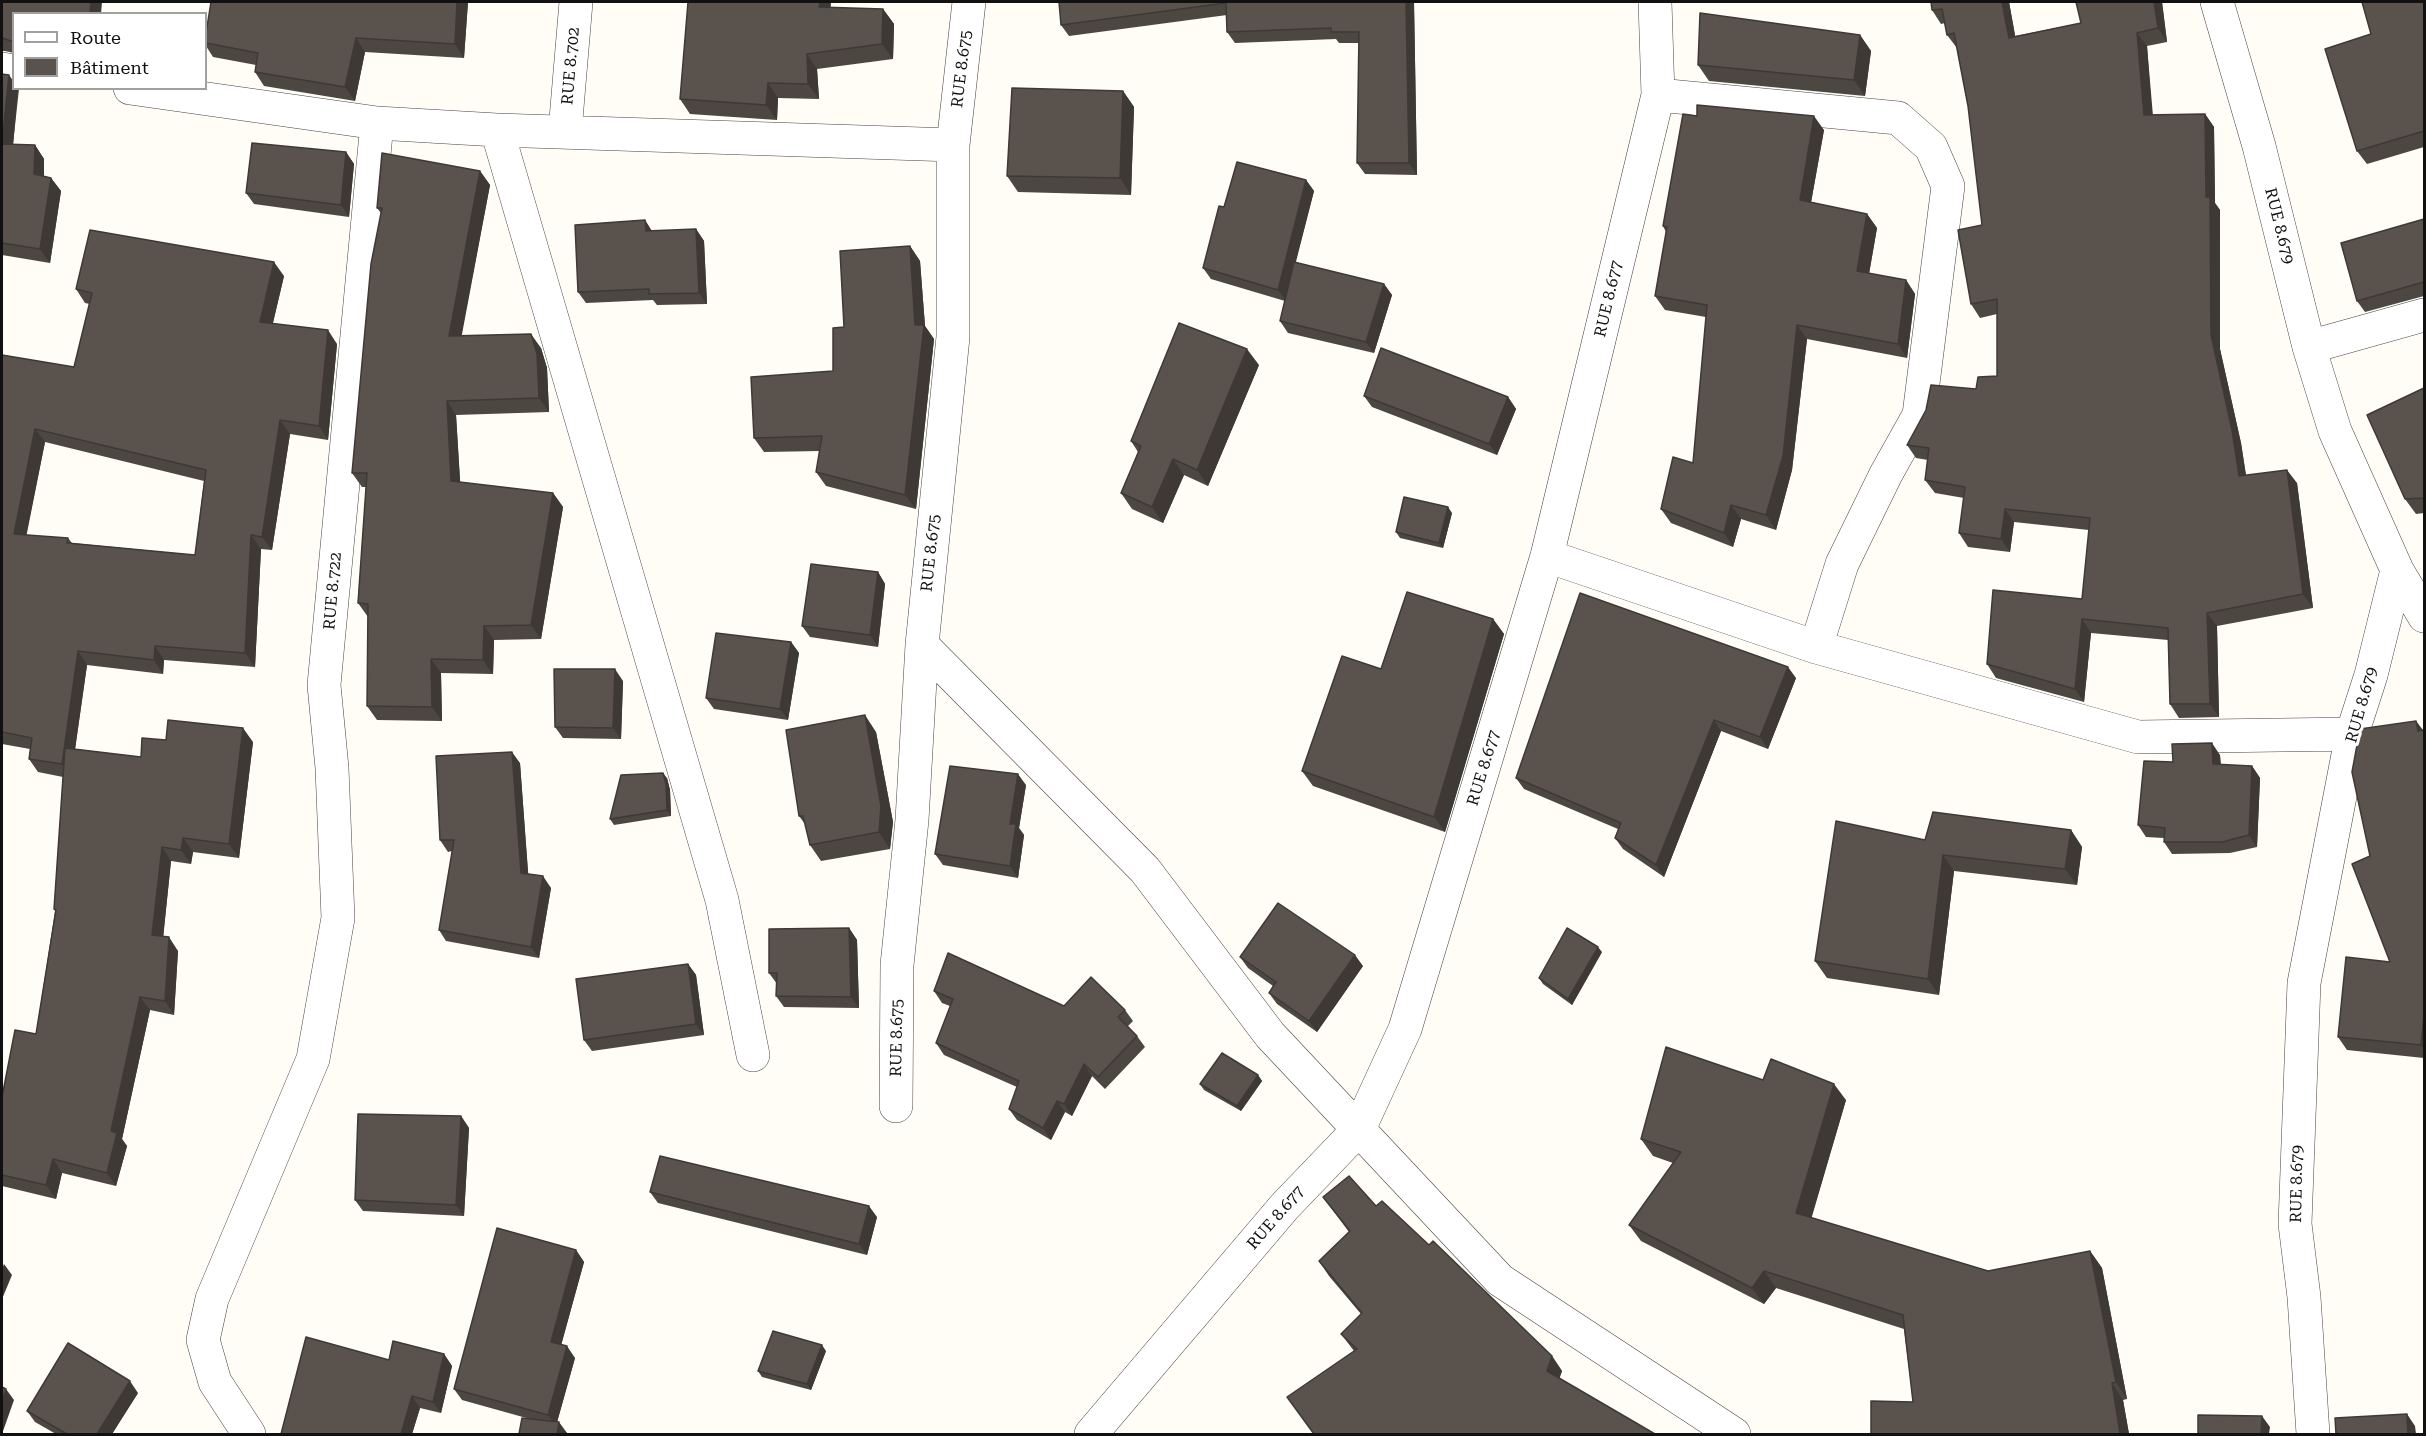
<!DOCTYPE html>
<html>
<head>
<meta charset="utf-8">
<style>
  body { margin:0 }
  #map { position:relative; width:2426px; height:1436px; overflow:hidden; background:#fffdf5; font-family:"Roboto Serif",serif }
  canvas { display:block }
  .frame { position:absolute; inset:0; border:3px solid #111; pointer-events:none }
  .legend { position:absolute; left:12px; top:12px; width:195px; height:78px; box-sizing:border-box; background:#fff; border:2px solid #a0a0a0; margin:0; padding:8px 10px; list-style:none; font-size:18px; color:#111 }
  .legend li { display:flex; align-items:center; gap:12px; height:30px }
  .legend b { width:30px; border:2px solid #a0a0a0 }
</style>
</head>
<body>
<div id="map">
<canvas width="2426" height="1436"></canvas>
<div class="frame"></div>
<ul class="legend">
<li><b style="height:8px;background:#fff"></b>Route</li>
<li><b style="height:16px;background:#5a524d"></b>Bâtiment</li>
</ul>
</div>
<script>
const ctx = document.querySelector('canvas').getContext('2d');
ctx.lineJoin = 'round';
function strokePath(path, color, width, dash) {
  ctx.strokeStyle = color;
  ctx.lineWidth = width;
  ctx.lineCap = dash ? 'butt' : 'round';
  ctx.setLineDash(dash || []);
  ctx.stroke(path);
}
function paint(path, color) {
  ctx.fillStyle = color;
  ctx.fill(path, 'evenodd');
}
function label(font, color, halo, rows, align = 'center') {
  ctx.font = font + ' "Roboto Serif",serif';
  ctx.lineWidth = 6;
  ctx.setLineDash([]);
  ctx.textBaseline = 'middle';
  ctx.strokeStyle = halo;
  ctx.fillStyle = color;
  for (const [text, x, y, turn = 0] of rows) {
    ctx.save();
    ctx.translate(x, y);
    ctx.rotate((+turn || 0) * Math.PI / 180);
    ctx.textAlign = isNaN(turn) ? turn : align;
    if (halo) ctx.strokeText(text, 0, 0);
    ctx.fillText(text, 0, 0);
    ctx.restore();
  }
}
const street = new Path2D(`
  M2217 2 2259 146 2309 347 2335 431 2397 570 2371 675 2352 734 2304 983 2295 1224 2304 1297 2313 1434
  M2 69 14 71
  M130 88 377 123 497 130 953 145
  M1658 95 1898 118 1931 147 1948 186 1919 415 1886 474 1842 564 1816 647
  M497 130 722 900 753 1055
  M565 131 576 2
  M2309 347 2424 315
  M1547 556 1816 647 2138 737 2352 734
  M2397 570 2424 616
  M922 645 1145 870 1270 1035 1500 1280 1734 1434
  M896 1106 897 965 912 820 922 645 953 337V145L969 2
  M249 1434 215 1382 203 1340 212 1299 313 1059 338 918 332 768 324 685 377 123
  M1091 1434 1285 1206 1359 1129 1405 1029 1547 556 1658 95 1655 2`);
const wall = new Path2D(`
  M2 2 14 14V53L5 51H2Z
  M211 2H468L464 58 365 52 355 101 264 86 255 72 256 65 213 57 206 46V33Z
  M1059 2H1414L1417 175 1365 174 1357 163 1359 43H1339L1336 39 1235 43 1227 32V15L1069 36 1061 25Z
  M2009 2 2015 36 2081 23 2076 2H2162L2167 42 2147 46 2152 115 2205 114 2214 127 2215 203 2220 210V349L2241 443 2246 475 2297 483 2313 608 2217 626 2219 717 2179 718 2170 704 2168 640 2091 633 2084 702 1996 678 1987 664 2082 599 2089 530 2014 522 2010 552 1968 547 1959 533 1964 498 1935 493 1925 480 1928 460 1916 458 1907 445 1976 389 1997 376V314L1980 318 1971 304 1982 225 1968 106 1957 48 1947 35 1945 23 1941 24 1932 10Z
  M2424 2V147L2367 164 2357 151 2371 34Z
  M831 8 883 9 894 24 893 59 817 69 819 99 778 98 777 120 690 114 680 99Z
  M1860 35 1871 51 1865 96 1709 81 1698 65Z
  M2 74 14 88 19 89 13 144 35 145 44 159V176L51 178 61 191 50 263 2 255Z
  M1123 91 1134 107 1131 195 1018 192 1007 176Z
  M1697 116 1824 130 1811 202 1867 214 1877 228 1869 274 1906 280 1915 294 1907 358 1807 339 1792 470 1776 530 1741 519 1733 547 1671 523 1661 509 1693 463 1706 317 1665 310 1655 296 1666 232 1663 226Z
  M346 152 354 164 349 217 254 204 246 193Z
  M480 171 490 185 461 336 541 348 547 368 549 412 456 415 460 482 553 493 563 507 541 639 494 640 493 674 441 673 442 721 377 720 367 706 368 617 358 603 366 487H362L352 473 381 213 377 208Z
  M1306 180 1314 191 1295 263 1384 284 1392 295 1374 353 1288 333 1280 321 1285 301 1211 279 1203 268 1224 207Z
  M2424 219V296L2365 312 2357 301Z
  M645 220 652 231 696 229 704 241 707 304 657 305 653 300 586 303 578 292Z
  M910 246 920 261 925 326 934 339 916 509 826 486 816 472 820 451 764 452 754 438 833 371 844 327Z
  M284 276 273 323 337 344 328 440 290 434 272 550 261 549 255 667 164 660 163 674 87 665 75 749 141 757 166 740 253 742 239 858 193 852 191 864 171 861 163 937 178 951 174 1015 150 1010 122 1139 127 1146 116 1186 62 1173 56 1199 2 1186V1097L36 1034 55 911 54 909 63 777 38 772 29 759 30 749 2 744V355L74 367 90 304 85 303 76 289ZM45 442 204 481 195 555 72 543 68 538 26 535Z
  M1259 365 1208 486 1184 475 1163 523 1132 509 1121 493 1138 452 1131 441Z
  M2424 388V513L2416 514 2405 499Z
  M1364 396 1508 397 1516 409 1497 455 1372 407Z
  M1452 513 1443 548 1400 538 1396 532Z
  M878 572 885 584 878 647 810 637 802 626Z
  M1493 619 1504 634 1445 832 1313 786 1302 771Z
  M791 642 799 653 788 720 714 709 706 698Z
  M1796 678 1768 749 1721 731 1664 877 1623 849 1615 838 1618 829 1524 789 1516 778Z
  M623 681 621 739 563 738 555 727Z
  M2416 721 2423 730H2424V1058L2347 1050 2338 1037 2390 962 2370 856Z
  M876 732 893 822 890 849 821 861 810 845 805 824 799 816Z
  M2220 755 2221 765 2252 766 2260 778 2257 847 2230 853 2172 854 2164 842V838L2146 837 2138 825 2173 762Z
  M520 763 528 874 551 888 539 958 446 941 439 930 452 851 448 852 440 840Z
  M667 778 670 790 671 816 614 825 610 819Z
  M1026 785 1019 828 1024 835 1018 878 943 865 935 854Z
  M2071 830 2082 847 2077 885 1954 871 1939 995 1827 978 1815 961 1925 840Z
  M849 928 857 940 859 1008 784 1007 776 996 777 984 769 973Z
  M1602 952 1572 1005 1543 984 1539 978Z
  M1240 957 1363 966 1317 1032 1277 1004 1269 993 1273 986 1248 968Z
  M688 964 696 975 704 1035 592 1051 584 1040Z
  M934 991 1064 1006 1125 1010 1133 1021 1128 1026 1137 1036 1145 1047 1105 1089 1092 1076 1072 1116 1065 1112 1051 1140 1017 1120 1009 1109 1017 1087 944 1055 936 1043 950 1006 942 1003Z
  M1258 1075 1262 1081 1241 1111 1204 1090 1200 1084Z
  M1763 1080 1846 1100 1811 1218 1988 1271 2090 1251 2102 1268 2127 1399 2123 1400 2129 1434H1871L1913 1402 1904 1329 1776 1288 1764 1304 1641 1241 1629 1225 1673 1163 1653 1156 1641 1139Z
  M461 1116 469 1128 464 1216 363 1211 355 1200Z
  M650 1192 877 1217 867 1255 658 1203Z
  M1323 1197 1376 1206 1429 1245 1552 1356 1562 1371 1559 1378 1354 1351 1341 1334 1361 1314 1329 1276 1319 1261 1349 1232Z
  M576 1250 584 1262 561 1345 575 1358 557 1422 567 1433V1434H519L530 1419 462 1400 454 1389Z
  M826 1351 811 1390 762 1377 758 1371Z
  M444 1354 452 1366 441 1413 420 1408 412 1434H281L389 1360Z
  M138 1393 112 1434H56L35 1422 27 1411Z`);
const shadedWall = new Path2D(`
  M91 2H102L101 14H90Z
  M457 2H468L464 58 455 44Z
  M820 2H831L830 22 819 7Z
  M1406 2H1414L1417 175 1409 163Z
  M2002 2H2009L2018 51 2009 38Z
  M2154 2H2162L2167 42 2158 28Z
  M883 9 894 24 893 59 882 44Z
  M2137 33 2147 46 2154 128 2144 115Z
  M1860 35 1871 51 1865 96 1854 80Z
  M356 38 365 52 355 101 345 87Z
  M807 54 817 69 819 99 808 84Z
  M9 75 14 82V88H18L12 158 2 144Z
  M768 83 778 98 777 120 766 105Z
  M1123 91 1134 107 1131 195 1120 178Z
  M2205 114 2214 127 2215 203 2220 210V349L2241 443 2248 489 2239 476 2211 335 2206 197Z
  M1814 116 1824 130 1809 214 1800 200Z
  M35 145 44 159V188L34 174Z
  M346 152 354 164 349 217 341 205Z
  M480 171 490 185 459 350 449 336Z
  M51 178 61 191 50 263 40 249Z
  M1306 180 1314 191 1286 301 1278 290Z
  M1867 214 1877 228 1867 285 1857 271Z
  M645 220 652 232 646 231Z
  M696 229 704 241 707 304 699 293Z
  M910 246 920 261 925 326 934 339 916 509 905 495 915 325Z
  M274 262 284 276 270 335 260 322Z
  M1906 280 1915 294 1907 358 1898 344Z
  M1384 284 1392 295 1374 353 1366 342Z
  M1797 325 1807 339 1792 470 1776 530 1766 515Z
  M328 330 337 344 328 440 319 426Z
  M531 334 541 348 547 368 549 412 539 398Z
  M1247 349 1259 365 1208 486 1197 470Z
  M1508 397 1516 409 1497 455 1489 444Z
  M447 401 456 415 461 495 451 481Z
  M280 420 290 434 272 550 262 537Z
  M35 429 45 442 24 548 14 534Z
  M1173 459 1184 475 1163 523 1152 507Z
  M2287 470 2297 483 2313 608 2303 594Z
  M553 493 563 507 541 639 531 625Z
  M1731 505 1741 519 1733 547 1724 533Z
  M1448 507 1452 513 1443 548 1439 543Z
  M2005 509 2014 522 2010 552 2001 539Z
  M251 535 261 549 255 667 245 653Z
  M878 572 885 584 878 647 870 635Z
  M2207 613 2217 626 2219 717 2210 704Z
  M1493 619 1504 634 1445 832 1434 817Z
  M2082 619 2091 633 2084 702 2075 689Z
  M484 626 494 640 493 674 483 660Z
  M791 642 799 653 788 720 780 709Z
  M155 646 164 660 163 674 154 660Z
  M78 651 87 665 71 778 62 764Z
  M431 659 441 673 442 721 432 707Z
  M1788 667 1796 678 1768 749 1760 737Z
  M615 669 623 681 621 739 613 728Z
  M865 715 876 732 893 822 890 849 879 832Z
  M1714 720 1721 731 1664 877 1656 865Z
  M2416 721 2424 733 2418 731Z
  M243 728 253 742 239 858 229 844Z
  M2212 743 2220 755 2221 776 2213 764Z
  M512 752 520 763 529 884 521 873Z
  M2252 766 2260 778 2257 847 2249 835Z
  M663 773 667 778 670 790 671 816 667 810Z
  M1018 774 1026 785 1019 828 1024 835 1018 878 1010 866V824Z
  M2071 830 2082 847 2077 885 2065 869Z
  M183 838 193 852 191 864 181 850Z
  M162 847 171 861 162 949 152 935Z
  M1943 855 1954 871 1939 995 1928 979Z
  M543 876 551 888 539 958 531 947Z
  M849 928 857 940 859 1008 851 997Z
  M169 937 178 951 174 1015 165 1001Z
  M1598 947 1602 952 1572 1005 1568 999Z
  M1355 955 1363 966 1317 1032 1309 1021Z
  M688 964 696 975 704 1035 696 1024Z
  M140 997 150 1010 122 1139 127 1146 116 1186 107 1173 111 1131Z
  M2424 1015V1050L2421 1045Z
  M1084 1064 1092 1076 1072 1116 1064 1104Z
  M1258 1075 1262 1081 1241 1111 1237 1106Z
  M1834 1084 1846 1100 1808 1230 1796 1213Z
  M1057 1101 1065 1112 1051 1140 1043 1128Z
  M461 1116 469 1128 464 1216 456 1205Z
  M53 1159 62 1173 56 1199 46 1185Z
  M869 1206 877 1217 867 1255 859 1244Z
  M576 1250 584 1262 559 1353 551 1342Z
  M2090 1251 2102 1268 2127 1399 2116 1382Z
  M4 1264 12 1275 2 1299V1269Z
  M1764 1271 1776 1288 1764 1304 1752 1288Z
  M822 1345 826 1351 811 1390 807 1384Z
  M567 1346 575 1358 556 1426 548 1415Z
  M444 1354 452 1366 441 1413 433 1402Z
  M1552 1356 1562 1371 1557 1386 1547 1371Z
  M130 1381 138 1393 112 1434H97Z
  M2112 1383 2123 1400 2129 1434H2120Z
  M6 1389 14 1400 2 1434V1401Z
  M412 1396 420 1408 412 1434H401Z
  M2407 1414 2415 1426 2416 1434H2408Z
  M2262 1416 2270 1427 2269 1434H2261Z
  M559 1422 567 1433V1434H557Z`);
const building = new Path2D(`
  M2 2H91L90 14H14V42L2 38Z
  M211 2H457L455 44 356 38 345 87 255 72 258 53 206 43V33Z
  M688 2H820L819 7 883 9 882 44 807 54 808 84 768 83 766 105 680 99Z
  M1059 2H1406L1409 163H1357L1359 32H1331V28L1227 32 1226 3 1061 25Z
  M1931 2H2002L2009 38 2081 23 2076 2H2154L2158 28 2137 33 2144 115 2205 114 2206 197H2210L2211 335 2232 430 2239 476 2287 470 2303 594 2207 613 2210 704H2170L2168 628 2082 619 2075 689 1987 664 1993 590 2082 599 2090 518 2005 509 2001 539 1959 533 1965 487 1925 480 1929 448 1907 445 1926 410 1931 385 1976 389 1978 377 1997 376V299L1971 304 1958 230 1982 225 1968 106 1954 33 1947 35 1942 9 1932 10Z
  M2362 2H2424V131L2357 151 2325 49 2371 34Z
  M1700 13 1860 35 1854 80 1698 65Z
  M2 74 9 75 2 144 35 145 34 174 51 178 40 249 2 243Z
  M1012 88 1123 91 1120 178 1007 176Z
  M1697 105 1814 116 1800 200 1867 214 1857 271 1906 280 1898 344 1797 325 1783 456 1766 515 1731 505 1724 533 1661 509 1673 457 1693 463 1707 305 1655 296 1667 227 1663 226 1683 114 1697 116Z
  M252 143 346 152 341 205 246 193Z
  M382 153 480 171 449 336 531 334 537 354 539 398 447 401 451 481 553 493 531 625 484 626 483 660 431 659 432 707 367 706 368 604 358 603 367 473H352L371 264 382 208H377Z
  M1237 162 1306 180 1278 290 1203 268 1219 206 1224 207Z
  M2424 219V282L2357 301 2341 243Z
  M645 220 646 231 696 229 699 293 649 294V289L578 292 575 225Z
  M90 230 274 262 260 322 328 330 319 426 280 420 262 537 251 535 245 653 155 646 154 660 78 651 62 764 29 759 32 738 2 732V355L74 367 92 293 76 289ZM35 429 206 470 195 555 67 543 68 538 14 534Z
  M910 246 915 325H924L905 495 816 472 822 436 754 438 751 377 833 371V328L844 327 840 251Z
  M1294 262 1384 284 1366 342 1280 321Z
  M1179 323 1247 349 1197 470 1173 459 1152 507 1121 493 1141 446 1131 441Z
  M1381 348 1508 397 1489 444 1364 396Z
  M2424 388V498L2405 499 2367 415Z
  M1404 497 1448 507 1439 543 1396 532Z
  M811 564 878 572 870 635 802 626Z
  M1407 592 1493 619 1434 817 1302 771 1342 656 1381 669Z
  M1580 593 1788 667 1760 737 1714 720 1656 865 1615 838 1621 823 1516 778Z
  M716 633 791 642 780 709 706 698Z
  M554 669H615L613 728 555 727Z
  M865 715 881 806 879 832 810 845 803 816H799L786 730Z
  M168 720 243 728 229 844 183 838 181 850 162 847 152 935 169 937 165 1001 140 997 111 1131 117 1133 107 1173 53 1159 46 1185 2 1175V1097L15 1030 36 1034 56 910 54 909 65 748 141 757 142 738 166 740Z
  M2416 721 2418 731 2424 730V1015L2421 1045 2338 1037 2346 957 2390 962 2352 864 2370 856 2352 772 2360 729Z
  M2212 743 2213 764 2252 766 2249 835 2222 842H2164L2165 828 2138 825 2144 761 2173 762 2172 744Z
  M512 752 521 873 543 876 531 947 439 930 454 840H440L436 756Z
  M950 766 1018 774 1010 824H1016L1010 866 935 854Z
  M663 773 666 784 667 810 610 819 621 775Z
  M1933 812 2071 830 2065 869 1943 855 1928 979 1815 961 1836 821 1925 840Z
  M1278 903 1355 955 1309 1021 1269 993 1276 982 1240 957Z
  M849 928 851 997 776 996 777 973H769V929Z
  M1567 928 1598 947 1568 999 1539 978Z
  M948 953 1064 1006 1091 977 1125 1010 1118 1017 1137 1036 1098 1077 1084 1064 1064 1104 1057 1101 1043 1128 1009 1109 1019 1081 936 1043 953 999 934 991Z
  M688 964 696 1024 584 1040 576 979Z
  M1666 1047 1763 1080 1771 1059 1834 1084 1796 1213 1988 1271 2090 1251 2116 1382 2112 1383 2120 1434H1871V1401L1913 1402 1903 1315 1764 1271 1752 1288 1629 1225 1681 1152 1641 1139Z
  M1222 1053 1258 1075 1237 1106 1200 1084Z
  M358 1114 461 1116 456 1205 355 1200Z
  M660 1156 869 1206 859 1244 650 1192Z
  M1349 1176 1376 1206 1382 1201 1429 1245 1433 1241 1552 1356 1547 1371 1655 1434H1314L1287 1397 1357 1349 1341 1334 1362 1313 1319 1261 1350 1231 1323 1197Z
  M497 1228 576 1250 551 1342 567 1346 548 1415 454 1389Z
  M773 1331 822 1345 807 1384 758 1371Z
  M306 1337 389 1360 393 1341 444 1354 433 1402 412 1396 401 1434H281Z
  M68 1343 130 1381 97 1434H67L27 1411Z
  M2 1387 6 1389 2 1401Z
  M2407 1414 2408 1434H2336L2335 1418Z
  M2198 1415 2262 1416 2261 1434H2198Z
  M522 1418 559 1422 557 1434H519Z`);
const streetNames = [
  ["RUE 8.702",571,66,-85],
  ["RUE 8.675",962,69,-83],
  ["RUE 8.679",2279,226,76],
  ["RUE 8.677",1609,299,-77],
  ["RUE 8.675",931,553,-84],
  ["RUE 8.722",333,591,-85],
  ["RUE 8.679",2362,705,-74],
  ["RUE 8.677",1484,768,-73],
  ["RUE 8.675",897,1038,-89],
  ["RUE 8.679",2297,1184,-89],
  ["RUE 8.677",1276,1218,-49]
];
strokePath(street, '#444', 34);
strokePath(street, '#fff', 33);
paint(wall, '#4d4742');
paint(shadedWall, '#3f3936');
paint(building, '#5a524d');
strokePath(building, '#3f3936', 1.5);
label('16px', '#111', '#fff', streetNames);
</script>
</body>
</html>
